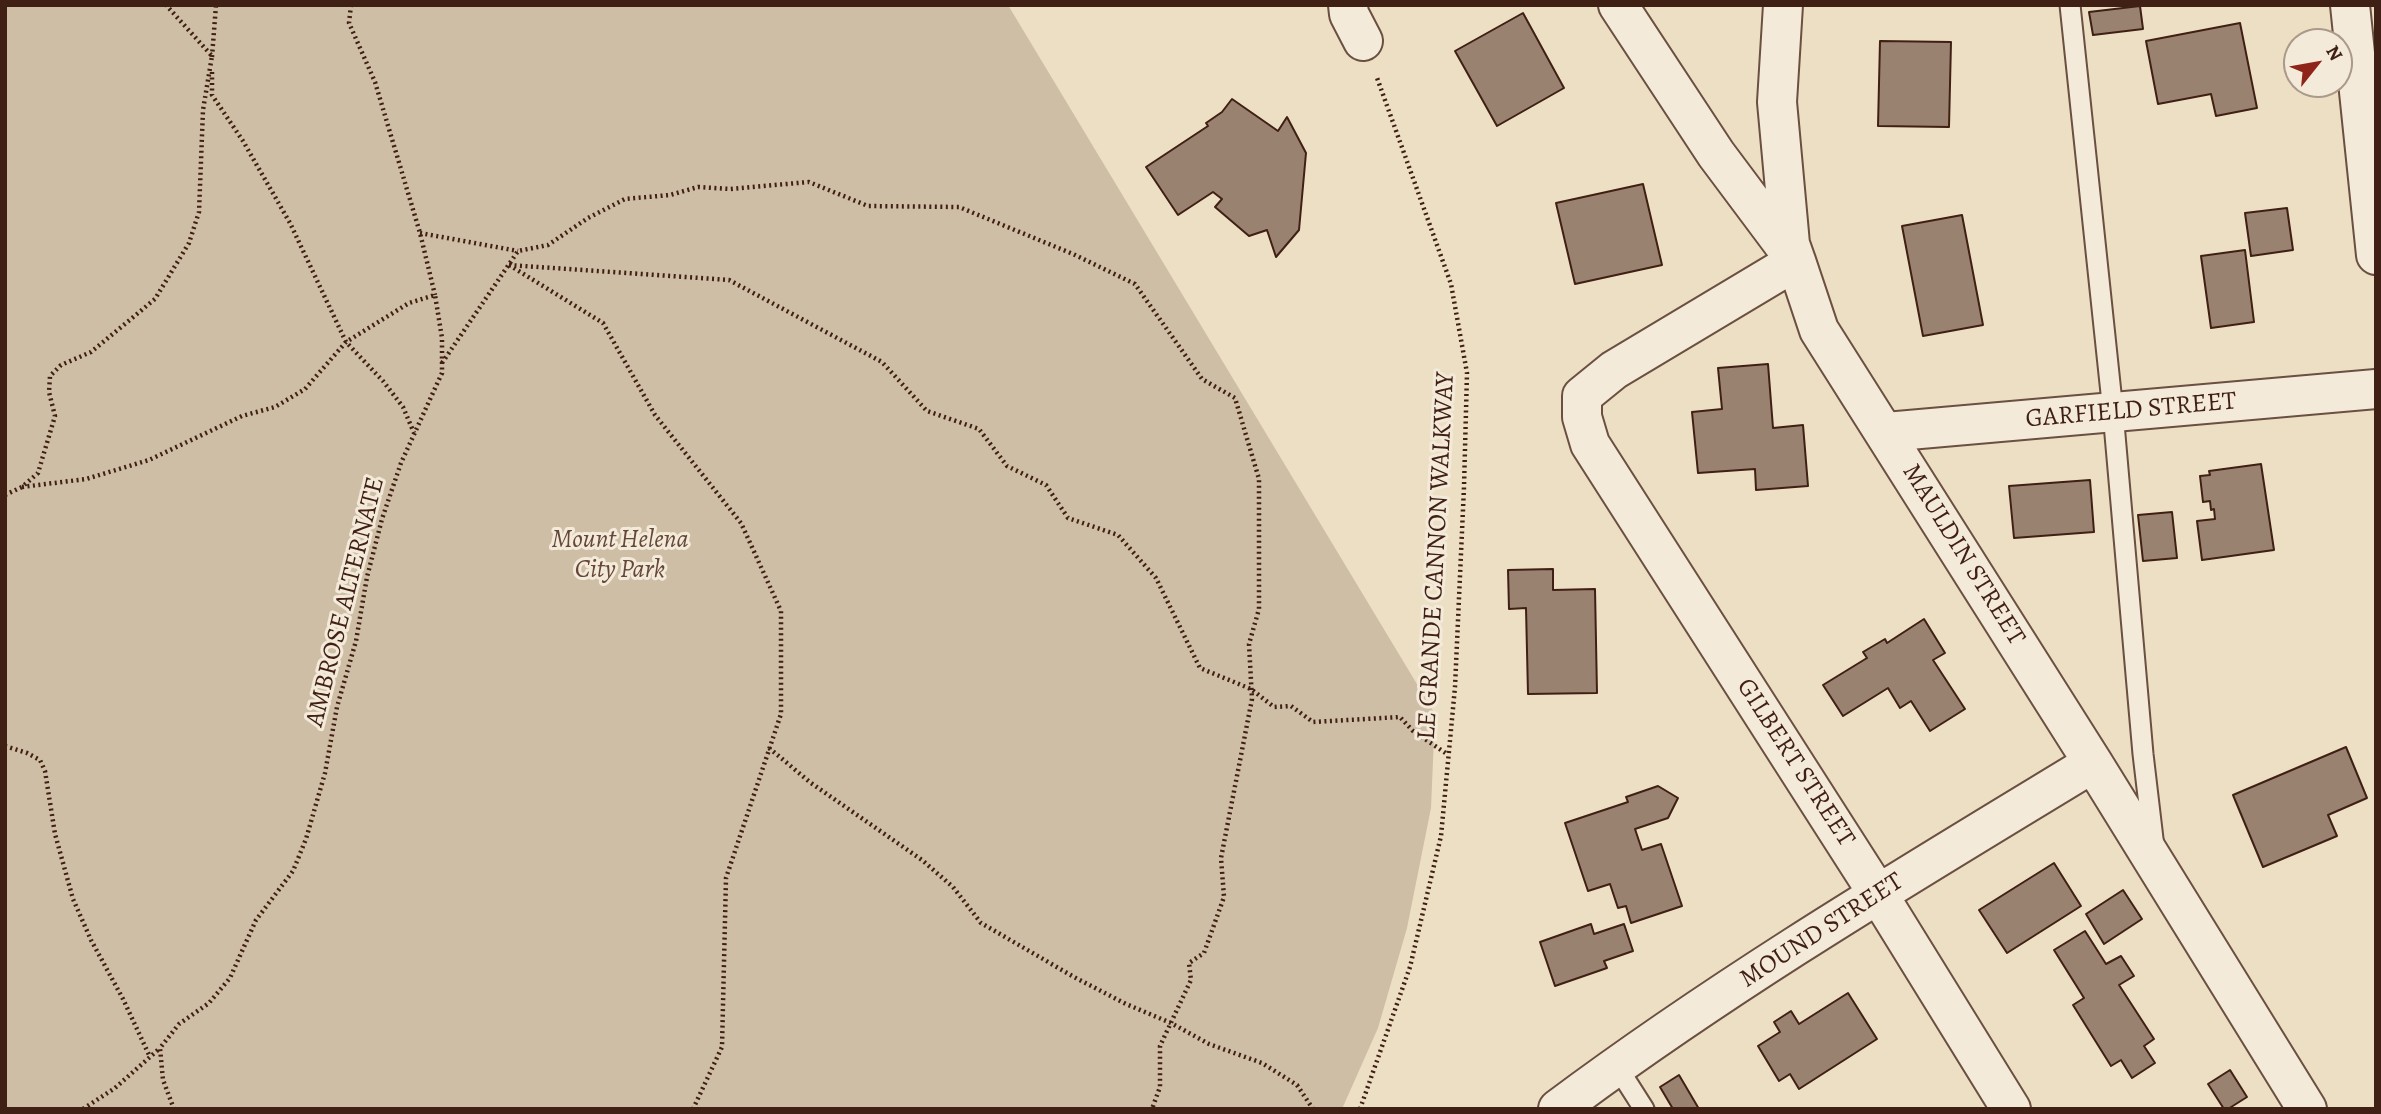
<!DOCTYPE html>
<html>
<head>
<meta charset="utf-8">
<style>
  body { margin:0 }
  #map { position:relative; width:2381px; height:1114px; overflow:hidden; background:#ecdfc4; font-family:Alegreya,serif }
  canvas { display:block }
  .frame { position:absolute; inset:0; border:7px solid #401f14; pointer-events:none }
  .north { position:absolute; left:2283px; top:28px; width:70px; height:70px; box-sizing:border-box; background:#f3ead9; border:2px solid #ab998a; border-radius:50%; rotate:59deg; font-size:19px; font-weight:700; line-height:28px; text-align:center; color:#401f14 }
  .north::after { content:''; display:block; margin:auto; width:24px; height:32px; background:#8f2418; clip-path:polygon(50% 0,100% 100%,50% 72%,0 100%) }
</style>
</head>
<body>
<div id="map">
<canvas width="2381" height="1114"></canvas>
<div class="frame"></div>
<div class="north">N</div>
</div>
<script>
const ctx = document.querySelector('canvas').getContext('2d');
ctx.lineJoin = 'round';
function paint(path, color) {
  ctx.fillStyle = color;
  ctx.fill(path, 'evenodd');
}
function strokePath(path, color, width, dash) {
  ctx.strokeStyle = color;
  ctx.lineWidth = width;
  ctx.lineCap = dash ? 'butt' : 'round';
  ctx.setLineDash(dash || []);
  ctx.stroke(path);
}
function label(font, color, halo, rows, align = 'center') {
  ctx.font = font + ' Alegreya,serif';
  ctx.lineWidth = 6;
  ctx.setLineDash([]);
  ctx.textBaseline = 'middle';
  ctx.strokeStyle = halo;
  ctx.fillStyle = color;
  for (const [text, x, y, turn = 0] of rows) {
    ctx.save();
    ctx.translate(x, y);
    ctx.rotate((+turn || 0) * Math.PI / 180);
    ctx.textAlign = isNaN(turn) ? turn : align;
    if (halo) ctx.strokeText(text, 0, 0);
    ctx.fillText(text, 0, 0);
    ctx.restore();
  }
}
const green = new Path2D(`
  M5 5H1008L1435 714 1431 808 1407 928 1378 1028 1342 1109H5Z`);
const building = new Path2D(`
  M2140 6 2143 29 2093 35 2089 12Z
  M1523 13 1564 88 1497 126 1455 51Z
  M2240 23 2257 108 2216 116 2211 94 2158 104 2146 41Z
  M1880 41 1951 42 1949 127 1878 126Z
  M1232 99 1278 131 1287 117 1306 153 1299 230 1276 257 1267 230 1249 236 1215 207 1222 199 1213 192 1178 215 1146 167 1208 126 1206 123 1222 112Z
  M1643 184 1662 265 1575 284 1556 203Z
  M2287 208 2293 250 2251 256 2245 213Z
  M1962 215 1983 325 1923 336 1902 226Z
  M2245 250 2254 322 2211 328 2201 256Z
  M1768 364 1773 428 1803 425 1808 486 1756 490 1755 469 1698 473 1692 412 1722 409 1718 368Z
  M2261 464 2274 550 2202 560 2197 521 2215 519 2214 509 2211 510 2210 501 2203 502 2200 476 2210 475 2209 471Z
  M2090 480 2094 532 2014 538 2009 486Z
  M2172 512 2177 558 2143 561 2138 515Z
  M1553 569V590L1595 589 1597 693 1528 694 1526 608 1509 609 1508 570Z
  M1924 619 1945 653 1933 660 1965 709 1930 731 1911 701 1900 708 1888 688 1843 716 1823 685 1867 658 1863 652 1885 639 1887 643Z
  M2346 747 2367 798 2328 815 2337 836 2263 867 2233 795Z
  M1658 786 1678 798 1668 818 1635 829 1642 850 1661 844 1682 906 1631 923 1626 906 1618 908 1610 884 1588 891 1565 823 1628 802 1626 797Z
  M2054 863 2081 906 2007 953 1979 910Z
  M2123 890 2142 919 2104 944 2086 914Z
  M1591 924 1594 934 1624 924 1633 951 1604 961 1607 968 1555 986 1540 942Z
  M2085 931 2106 964 2121 956 2134 976 2119 985 2154 1039 2144 1046 2155 1063 2132 1078 2121 1060 2111 1066 2073 1005 2084 998 2054 950Z
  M1848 993 1877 1039 1799 1089 1790 1074 1779 1081 1758 1046 1780 1032 1774 1022 1791 1011 1799 1024Z
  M2230 1070 2247 1097 2228 1109H2224L2208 1084Z
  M1679 1075 1699 1109H1673L1660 1087Z`);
const path = new Path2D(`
  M351 5 349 23 375 82 420 233 435 295
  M212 57 216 5
  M212 72V95L243 141 290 223 346 342 383 381 403 407 414 433
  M420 233 518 251
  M509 265 729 280 882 362 927 411 979 429 1007 466 1046 485 1068 518 1118 535 1156 578 1200 668 1251 689 1274 707 1291 706 1313 722 1400 717 1413 731 1447 754
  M509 265 603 323 655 415 741 523 781 611V714L726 878 722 1047 693 1109
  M442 363 518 251 548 245 588 218 625 199 670 195 698 187 730 189 809 182 868 206 959 207 1073 254 1135 284 1202 379 1235 398 1259 479V609L1249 644 1252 699 1221 858 1224 897 1204 953 1189 963 1191 980 1160 1046V1087L1152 1109
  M22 487 86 479 149 460 242 416 275 407 305 389 346 342 409 303 435 295 442 338V373L401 463 382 519 367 577 356 641 337 707 325 773 306 839 293 871 256 920 230 978 209 1003 179 1024 160 1048 163 1080 174 1109
  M5 495 22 487 38 473 55 416 49 392 50 376 61 365 91 352 155 299 189 243 199 212 203 110 212 56 166 5
  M5 746 27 753 40 760 45 771 55 834 73 899 91 940 123 999 150 1057
  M769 748 811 783 922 860 953 887 981 923 1074 977 1126 1004 1171 1023 1209 1044 1262 1063 1297 1085 1313 1109
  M83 1109 115 1088 159 1049
  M1360 1109 1410 967 1441 836 1455 687 1464 487 1467 373 1451 284 1376 75`);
const service = new Path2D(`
  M2070 5 2113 412 2143 754 2154 847
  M1616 1065 1644 1109`);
const minor = new Path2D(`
  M1348 5 1349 14 1363 41
  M1618 5 1716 154 1796 261 1819 330 2093 763 2307 1109
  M1783 5 1777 102 1790 244 1796 261 1614 370 1582 396V417L1590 444 1878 894 2011 1109
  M2350 5 2376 255
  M1886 432 2376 389
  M1558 1109C1728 982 1912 873 2093 763`);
const streetNames = [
  ["GARFIELD STREET",2131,411,-5],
  ["MAULDIN STREET",1963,555,58],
  ["LE GRANDE CANNON WALKWAY",1437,556,-87],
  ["AMBROSE ALTERNATE",346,602,-76],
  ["GILBERT STREET",1795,763,57],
  ["MOUND STREET",1822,931,-33]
];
const parkNames = [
  ["Mount Helena",620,541],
  ["City Park",620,571]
];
paint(green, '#cfbea6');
paint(building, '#998370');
strokePath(building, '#401f14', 2);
strokePath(service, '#6b4f40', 23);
strokePath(minor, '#6b4f40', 42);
strokePath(path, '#401f14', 4.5, [2, 3.5]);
strokePath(service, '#f3ead9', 19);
strokePath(minor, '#f3ead9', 38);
label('26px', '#401f14', '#f3ead9', streetNames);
label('italic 26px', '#644738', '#f3ead9', parkNames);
</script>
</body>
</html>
